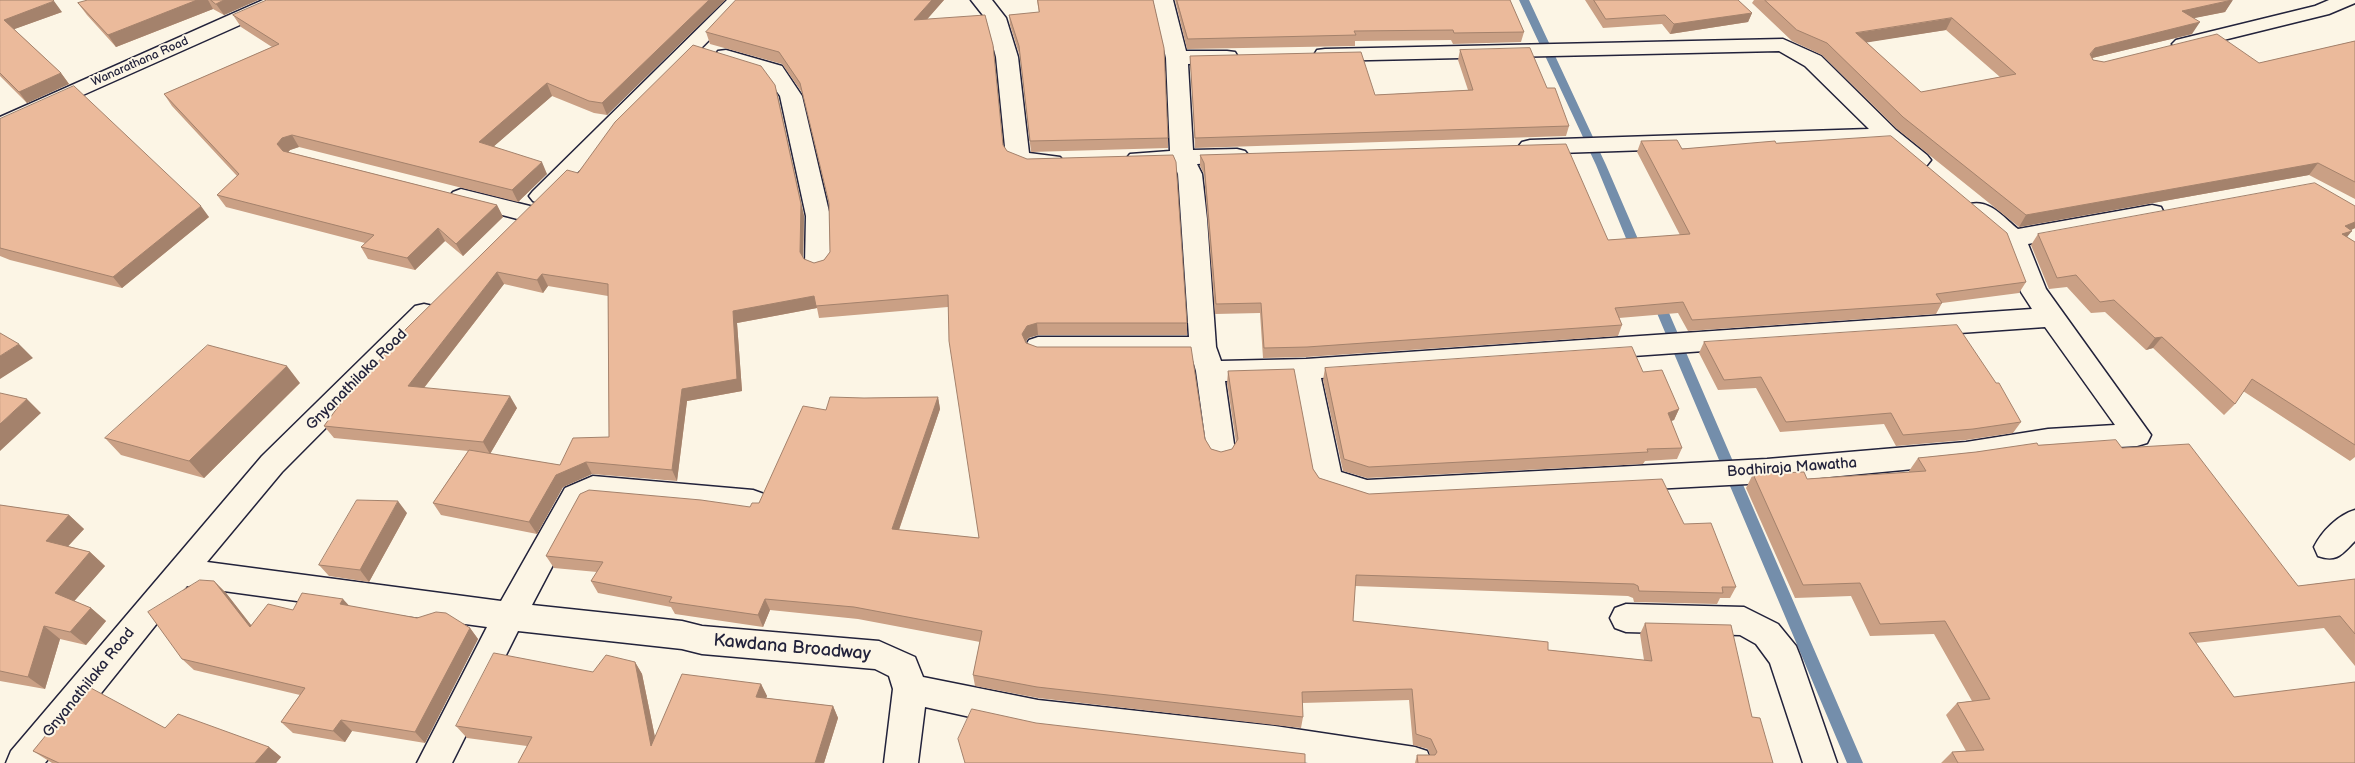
<!DOCTYPE html>
<html>
<head>
<meta charset="utf-8">
<style>
  body { margin:0 }
  canvas { display:block; background:#fcf5e5 }
</style>
</head>
<body>
<canvas width="2355" height="763"></canvas>
<script>
const ctx = document.querySelector('canvas').getContext('2d');
ctx.lineJoin = 'round';
function paint(path, color) {
  ctx.fillStyle = color;
  ctx.fill(path, 'evenodd');
}
function strokePath(path, color, width, dash) {
  ctx.strokeStyle = color;
  ctx.lineWidth = width;
  ctx.lineCap = dash ? 'butt' : 'round';
  ctx.setLineDash(dash || []);
  ctx.stroke(path);
}
function label(font, color, halo, rows, align = 'center') {
  ctx.font = font + ' "Balsamiq Sans",sans-serif';
  ctx.lineWidth = 4;
  ctx.setLineDash([]);
  ctx.textBaseline = 'middle';
  ctx.strokeStyle = halo;
  ctx.fillStyle = color;
  for (const [text, x, y, turn = 0] of rows) {
    ctx.save();
    ctx.translate(x, y);
    ctx.rotate((+turn || 0) * Math.PI / 180);
    ctx.textAlign = isNaN(turn) ? turn : align;
    if (halo) ctx.strokeText(text, 0, 0);
    ctx.fillText(text, 0, 0);
    ctx.restore();
  }
}
const stream = new Path2D(`
  M1519 0H1529L1606 165 1644 253 1642 256 1638 257 1632 253 1596 165Z
  M1657 295 1663 299 1863 763H1847L1651 299Z`);
const street = new Path2D(`
  M263 0H290L287 4 0 132V117Z
  M727 0H749L549 201 541 204 533 201 529 196 533 191Z
  M971 0H992L1006 18 1018 57 1029 153 1060 157 1064 162 1060 167C1044 171 1017 173 1006 157L996 57 986 19Z
  M1153 0H1173L1186 51H1227L1235 52 1238 57 1235 62 1188 64 1193 150 1237 149 1245 151 1249 156 1245 161 1197 164 1202 174 1207 219 1216 347 1221 361 1306 359 2032 309 2021 292 2002 242 1970 216 1967 210 1970 204C1990 199 2004 218 2018 229L2152 205 2161 207 2164 213 2161 219 2028 244 2046 289 2151 435 2147 443 2137 446 2048 451 1966 464 1767 483 1367 504 1318 488 1313 480 1294 379 1225 381 1235 451 1231 459 1221 462 1211 459 1207 451 1196 371 1192 357H1038L1029 354 1025 347 1029 340 1038 337H1189L1178 174 1174 165 1138 166 1130 164 1126 159 1130 154 1170 151 1166 58ZM2045 327 2115 425 2048 429 1966 442 1767 459 1367 480 1341 472 1321 378Z
  M2329 0H2355V3L2329 14 2183 50 2176 48 2172 44 2176 40 2315 6Z
  M1783 39 1821 56 1896 130 1927 155 1931 160 1927 165C1909 170 1896 153 1883 142L1530 154 1522 152 1518 147 1522 142 1530 140 1869 129 1805 66 1779 51 1325 61 1317 60 1314 55 1317 50 1325 49Z
  M726 50 782 66 802 96 830 216 831 264 827 270 818 273 809 270 805 264 806 216 780 96 766 76 718 61 715 56 718 51Z
  M461 189 534 207 537 213 534 219 525 221 453 202 449 197 453 192Z
  M424 304 433 306 437 313 433 320 282 472 207 562 501 601 565 488 593 476 753 490 764 494 768 502 764 510 753 514 595 500 585 504 532 605 682 621 702 626 879 641 915 657 923 677 1038 700 1275 726 1415 747 1427 751 1432 763H1308L1038 732 925 707 918 763H884L893 689 889 676 875 669 702 654 682 649 518 631 452 763H417L487 627 187 586 45 763H6L11 751 262 456 415 306Z
  M2355 510V541C2342 554 2337 563 2318 556L2314 547C2322 531 2338 515 2355 510Z
  M1626 604 1744 607 1778 624 1796 646 1800 656 1837 763H1803L1770 663 1756 644 1740 635 1626 632 1615 628 1610 618 1615 608Z`);
const wall = new Path2D(`
  M0 0 62 12 14 29 61 73 69 84 27 103 0 76Z
  M88 0H258L224 15 213 9 116 47 87 15 78 3Z
  M725 0 607 115 594 113 552 96 494 146 547 174 518 202 299 147 290 150 288 152 497 205 503 217 463 256 445 241 415 270 368 259 361 247 365 243 226 207 217 195 237 176 172 106 164 94 272 47 241 27 233 15Z
  M736 0H944L927 19 1003 145 1007 151 1187 323V335H1038L1028 338 1026 342 1205 439 1211 449 1221 452 1232 449 1236 442 1227 383 1228 371 1313 469 1319 478 1369 494 1684 524 1736 587 1730 598H1720L1717 604 1634 602 1633 598 1628 596 1355 586 1353 621 1548 650 1644 660 1640 634 1645 623 1752 717 1773 763H1415L1417 755H1430L1428 749 1413 745 1409 700 1302 703 1303 717 1301 728 1038 698 975 686 973 675 980 642 858 619 770 610 763 627 675 614 671 607 598 593 591 581 597 572 554 568 546 556 750 507 759 503 826 410 864 398 938 397 940 409 899 530 979 538 948 307 819 318 817 308 737 323 742 391 687 401 677 481 592 474 563 487 537 534 441 515 433 503 468 451 334 438 324 426 361 382 578 173 778 97 804 216 803 258 804 259 814 263 824 260 830 252 829 203 803 94 782 64 710 44 706 32ZM504 284 543 293 548 286 608 296 609 437 560 465 490 454 517 408 424 388Z
  M1037 0H1153L1168 138V148L1031 152 1020 57 1010 25 1009 15 1039 13Z
  M1175 0H1510L1524 32 1521 42 1453 44 1451 40 1355 41V46L1187 49Z
  M1585 0H1738L1752 13 1748 22 1670 34 1662 24 1603 28Z
  M1754 0H2232L2225 12 2193 18 2192 34 2092 58 2093 60 2104 62 2259 63 2355 41V199L2309 175 2019 227 1897 129 1822 55 1792 41 1752 3ZM1946 30 2000 77 1921 92 1866 42Z
  M1460 50 1547 88 1569 126 1566 136 1195 148 1190 56 1375 95 1468 90 1458 60Z
  M0 119 209 217 122 288 10 260 0 256Z
  M1641 141 1682 149 1776 143 2026 282 2019 293 1942 303 1936 314 1688 331 1678 313 1619 318 1622 325 1618 336 1306 357 1263 358 1260 313 1215 314 1204 174 1200 166V155L1608 240 1680 235 1637 152Z
  M2355 206V228L2351 230 2347 237 2355 242V457L2350 461 2243 391 2235 404 2224 415 2153 348 2146 350 2105 312 2091 313 2067 287 2049 289 2031 245 2038 234Z
  M1704 342 2021 422 2013 433 1966 440 1896 446 1884 424 1780 432 1756 388 1718 390 1699 353Z
  M1325 368 1643 372 1679 409 1674 420 1671 421 1682 448 1677 459 1645 461 1643 464 1367 478 1343 471 1323 380Z
  M300 383 204 478 121 455 105 438Z
  M2038 445 2122 448 2298 586 2355 579V666L2324 628 2196 643 2234 697 2355 763H1941L1952 752 1966 751 1946 715 1957 703 1972 701 1934 634 1870 636 1851 596 1795 598 1746 488 1753 474 1807 479 1909 472V471L1918 458 1976 452Z
  M0 505 69 515 84 529 68 546 90 552 105 566 74 601 91 608 106 621 86 645 60 639 45 689 0 681Z
  M407 513 369 582 329 576 319 565Z
  M214 581 226 593 251 625 293 610 349 606 470 628 478 639 425 743 352 731 345 742 293 733 281 722 300 695 194 670 182 659Z
  M635 662 642 674 655 737 761 684 767 696 766 698 833 706 838 718 824 763 527 746 467 738 456 726 593 672Z
  M165 728 269 747 281 757 276 763H52L33 751Z`);
const shadedWall = new Path2D(`
  M197 0H208L213 9 116 47 108 35Z
  M224 0H258L224 15 216 4Z
  M709 0H725L607 115 602 103Z
  M932 0H944L916 32 914 20Z
  M2233 0 2225 12 2175 22 2182 11Z
  M54 1 62 12 12 30 4 20Z
  M1752 13 1748 22 1670 34 1674 24Z
  M1952 18 1946 30 1851 45 1856 33Z
  M2200 22 2192 34 2088 59 2095 48Z
  M61 73 69 84 27 103 19 92Z
  M547 83 552 96 485 154 479 142Z
  M775 85 778 97 804 216 803 264 800 252Z
  M292 135 299 147 290 150 285 156 277 144 282 138Z
  M542 162 547 174 518 202 512 190Z
  M2318 163 2309 175 2019 227 2026 215Z
  M497 205 503 217 463 256 456 244Z
  M201 206 209 217 122 288 113 277Z
  M2355 222V228L2345 233 2352 231 2342 243 2341 235 2345 226Z
  M438 228 445 241 415 270 407 258Z
  M497 272 504 284 416 398 408 386Z
  M542 274 548 286 543 293 537 280Z
  M814 296 817 308 737 323 742 391 687 401 677 481 672 470 682 389 733 311Z
  M1037 323 1038 335 1028 338 1023 346 1022 334 1027 326Z
  M2162 337 2153 348 2146 350 2155 338Z
  M19 344 33 358 0 379V356Z
  M287 366 300 383 204 478 189 461Z
  M510 396 517 408 490 454 483 442Z
  M938 397 940 409 895 541 892 529Z
  M27 399 41 413 0 451V424Z
  M1679 409 1674 420 1663 424 1668 413Z
  M586 462 592 474 563 487 537 534 529 522 556 475Z
  M398 501 407 513 369 582 360 570Z
  M69 515 84 529 61 554 46 541Z
  M90 552 105 566 70 606 55 593Z
  M214 581 226 593 261 638 250 627Z
  M343 599 354 611 340 604Z
  M765 599 770 610 763 627 758 615Z
  M91 608 106 621 86 645 70 632Z
  M44 626 60 639 45 689 28 677Z
  M470 628 478 639 425 743 415 732Z
  M635 662 642 674 659 757 651 746Z
  M761 684 767 696 762 709 756 697Z
  M833 706 838 718 824 763H815Z
  M341 720 352 731 345 742 333 731Z
  M269 747 281 757 276 763H255Z`);
const building = new Path2D(`
  M0 0H53L54 1 4 20 61 73 19 92 0 73Z
  M88 0H197L108 35 78 3Z
  M211 0H224L216 4Z
  M267 0H709L602 103 589 101 547 83 479 142 542 162 512 190 292 135 282 138 277 144 283 151 497 205 456 244 438 228 407 258 361 247 374 235 217 195 239 174 164 94 279 44 233 15Z
  M736 0H932L914 20 985 15 993 45 1003 145 1007 151 1027 159 1173 155 1176 162 1187 323H1037L1027 326 1022 334 1026 343 1037 347H1191L1205 439 1211 449 1221 452 1232 449 1238 439 1228 371 1294 369 1313 469 1319 478 1369 494 1662 479 1684 524 1711 523 1736 587H1722L1723 593 1639 591 1638 586 1634 584 1356 575 1353 621 1548 642V650L1652 661 1645 623 1731 625 1752 717 1760 718 1773 763H1418L1417 755H1435L1437 752 1431 739 1416 734 1412 689 1302 692 1303 717 1037 687 973 675 982 631 854 607 765 599 758 615 669 602 672 597 591 581 603 562 546 556 580 494 589 490 701 500 750 507 752 503H759L803 406 826 410 830 397 864 398 938 397 892 529 979 538 949 341 948 295 816 306 814 296 733 311 737 379 682 389 672 470 586 462 556 475 529 522 433 503 469 450 560 465 573 438 609 437 608 284 542 274 537 280 497 272 408 386 510 396 483 442 324 426 357 381 361 382 406 329 567 170 578 173 615 122 693 45 761 66 775 85 801 204 800 252 804 259 814 263 824 260 830 252 829 203 800 83 779 52 706 32Z
  M1038 0H1153L1164 48 1168 138 1030 141 1019 46 1009 15 1039 12Z
  M1177 0H1510L1524 32 1454 33 1453 30 1354 31 1356 35 1188 39Z
  M1594 0H1738L1752 13 1674 24 1665 15 1606 19Z
  M1765 0H2232L2182 11 2200 22 2095 48 2090 54 2093 60 2104 62 2217 34 2259 63 2355 41V182L2318 163 2026 215 1903 117 1827 43 1797 30ZM1952 18 2016 74 1921 92 1856 33Z
  M1530 48 1547 88H1555L1569 126 1195 138 1190 56 1361 52 1375 95 1473 90 1460 50Z
  M74 86 201 206 113 277 0 248V119Z
  M1891 136 2007 233 2026 282 1936 294 1942 303 1692 320 1683 302 1615 308 1622 325 1307 347 1264 348 1261 303 1216 304 1204 163 1200 155 1566 144 1608 240 1690 234 1641 141 1677 140 1682 149 1775 141 1776 143Z
  M2315 183 2355 206V222L2345 226 2352 231 2342 234 2355 242V445L2252 379 2235 404 2162 337 2155 338 2114 300 2100 302 2076 275 2057 278 2038 234Z
  M1957 325 1996 383H1999L2021 422 1973 429 1903 435 1891 413 1786 422 1761 377 1724 380 1704 342Z
  M0 333 19 344 0 356Z
  M208 345 287 366 189 461 105 438Z
  M1632 347 1643 372 1662 370 1679 409 1668 413 1682 448 1647 449 1648 452 1369 467 1344 459 1325 368Z
  M0 393 27 399 0 424Z
  M2116 440 2122 448 2189 444 2298 586 2355 579V634L2340 616 2189 633 2234 697 2355 682V763H1958L1952 752 1984 750 1957 703 1990 699 1945 621 1880 624 1860 583 1803 585 1753 474 1804 472 1807 479 1926 471 1918 458 1976 452 2037 443 2038 445Z
  M357 500 398 501 360 570 319 565Z
  M0 505 69 515 46 541 90 552 55 593 91 608 70 632 44 626 28 677 0 671Z
  M200 580 214 581 250 627 268 604 293 610 302 593 343 599 340 604 417 618 436 612 446 613 470 628 415 732 341 720 333 731 281 722 305 688 182 659 148 612Z
  M494 653 593 672 606 655 635 662 651 746 682 674 761 684 756 697 833 706 815 763H518L532 737 456 726Z
  M89 687 165 728 178 714 269 747 255 763H59L33 751 74 701Z
  M972 709 1036 723 1305 754V763H965L958 739Z`);
const farStreetnames = [
  ["Wanarathana Road",140,62,-24]
];
const streetNames = [
  ["Gnyanathilaka Road",357,380,-45],
  ["Bodhiraja Mawatha",1792,468,-4],
  ["Gnyanathilaka Road",89,683,-51]
];
const nearStreetnames = [
  ["Kawdana Broadway",792,648,5]
];
paint(stream, '#748eab');
strokePath(street, '#22223b', 3);
paint(street, '#fcf5e5');
paint(wall, '#caa085');
paint(shadedWall, '#a4826c');
paint(building, '#ebba9b');
strokePath(building, '#a4826c', 1);
label('12px', '#22223b', '#fcf5e5', farStreetnames);
label('15px', '#22223b', '#fcf5e5', streetNames);
label('18px', '#22223b', '#fcf5e5', nearStreetnames);
</script>
</body>
</html>
